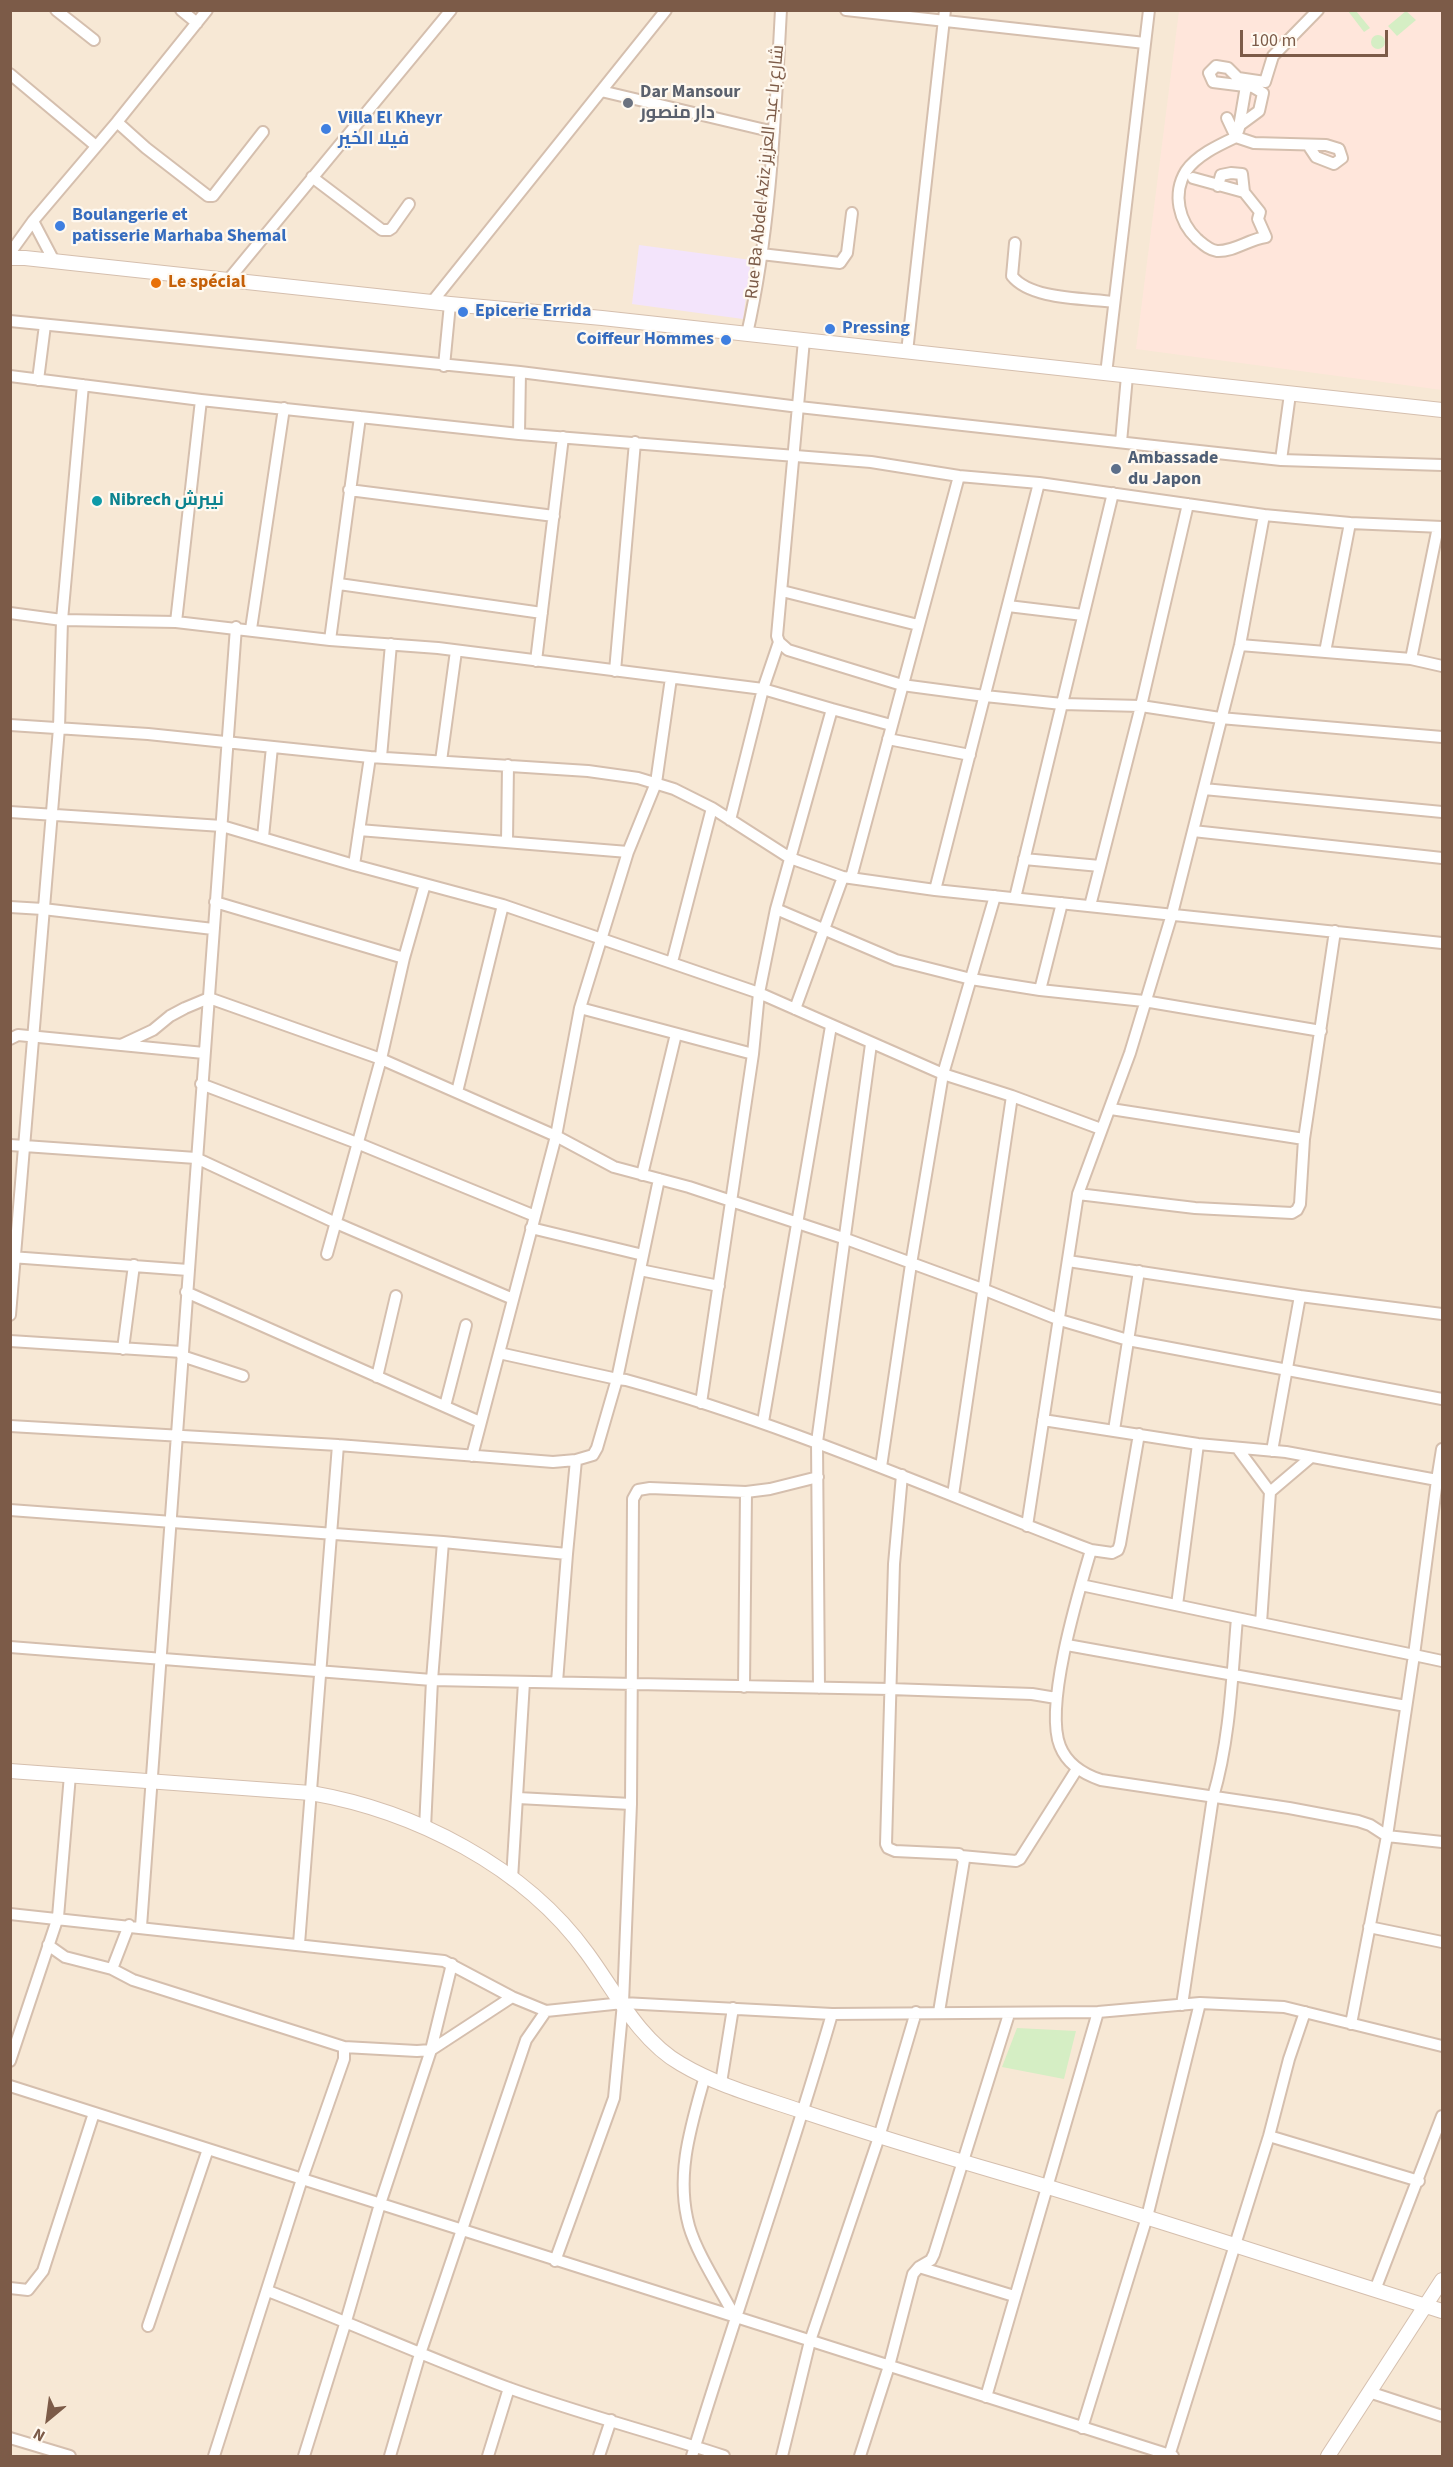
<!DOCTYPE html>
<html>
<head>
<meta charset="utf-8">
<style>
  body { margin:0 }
  #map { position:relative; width:1453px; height:2467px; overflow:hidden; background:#fef6e8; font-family:"Source Sans 3",sans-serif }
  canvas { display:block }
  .frame { position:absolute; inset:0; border:12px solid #7c5b48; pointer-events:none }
  .north { position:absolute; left:18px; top:2389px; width:60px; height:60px; -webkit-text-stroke:4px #fff9f0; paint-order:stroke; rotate:209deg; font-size:16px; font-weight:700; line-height:24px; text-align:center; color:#7c5b48 }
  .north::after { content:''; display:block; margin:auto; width:21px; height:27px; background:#7c5b48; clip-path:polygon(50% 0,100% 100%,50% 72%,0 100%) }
  .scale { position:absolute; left:1240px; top:30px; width:148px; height:27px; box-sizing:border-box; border:3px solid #7c5b48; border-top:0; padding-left:8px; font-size:18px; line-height:21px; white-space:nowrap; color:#7c5b48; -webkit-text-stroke:4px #fff9f0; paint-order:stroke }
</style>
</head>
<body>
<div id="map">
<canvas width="1453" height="2467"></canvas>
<div class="frame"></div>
<div class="north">N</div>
<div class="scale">100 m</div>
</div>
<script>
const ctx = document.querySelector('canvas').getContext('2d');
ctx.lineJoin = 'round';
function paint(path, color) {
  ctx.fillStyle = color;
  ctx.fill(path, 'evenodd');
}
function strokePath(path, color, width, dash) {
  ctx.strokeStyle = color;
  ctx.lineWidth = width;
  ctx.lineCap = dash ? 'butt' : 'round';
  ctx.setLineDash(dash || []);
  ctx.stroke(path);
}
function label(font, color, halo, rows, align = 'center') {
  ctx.font = font + ' "Source Sans 3",Cairo,sans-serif';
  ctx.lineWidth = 4.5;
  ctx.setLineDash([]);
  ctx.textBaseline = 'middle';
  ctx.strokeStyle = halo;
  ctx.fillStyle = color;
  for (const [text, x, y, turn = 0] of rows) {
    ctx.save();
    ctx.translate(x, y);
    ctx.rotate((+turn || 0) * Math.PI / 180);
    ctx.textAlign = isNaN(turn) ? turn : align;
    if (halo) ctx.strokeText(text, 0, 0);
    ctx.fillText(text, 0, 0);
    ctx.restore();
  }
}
const residential = new Path2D(`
  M11 11H1442V2456H11Z`);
const commercial = new Path2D(`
  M1179 11H1442V390L1136 349Z`);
const education = new Path2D(`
  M639 245 751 260 743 319 632 304Z`);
const green = new Path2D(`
  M1348 11H1356L1370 28 1364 32Z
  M1406 11 1416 20 1397 36 1388 26Z
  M1371 42a7 7 0 1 1 14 0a7 7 0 1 1-14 0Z
  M1017 2028 1076 2031 1064 2079 1002 2067Z`);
const minor = new Path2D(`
  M56 10 94 40
  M181 10 197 23
  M846 10 1145 43
  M10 74 96 146
  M601 91 774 132
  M1227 118 1236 137
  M117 122 146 148 208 196H213L263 132
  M1239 127 1246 86
  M1236 137 1240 125 1259 111 1263 93 1253 87 1213 82 1209 73 1216 66 1228 68 1238 78 1265 82 1273 56 1318 10
  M312 177 382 230H389L392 228 409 204
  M1193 178 1244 192 1260 212 1258 219 1266 237C1249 239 1234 252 1217 251 1209 250 1203 244 1197 239 1179 222 1172 194 1186 171 1197 155 1219 145 1236 137L1254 143 1326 145 1339 149 1342 158 1334 164 1316 157 1308 145
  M1218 186 1221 175 1231 173 1242 174 1244 192
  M33 221 54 261
  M1015 243 1012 276C1031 300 1085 298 1114 302
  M10 253 33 221 117 122 207 10
  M761 254 840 263 847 253 852 213
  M229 279 451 10
  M432 302 666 10
  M10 321 520 372 799 407 1281 460 1442 465
  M747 334C771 228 775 118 781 10
  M804 340 777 636 779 642 788 650 902 685 985 696 1062 704 1141 706 1220 718 1442 737
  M907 352 945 10
  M444 366 450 304
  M1106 374 1149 10
  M10 376 201 400 519 434 871 462 959 476 1039 483 1264 515 1350 523 1442 527
  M38 380 45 325
  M519 434 520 372
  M1121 442 1127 376
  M1281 460 1290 394
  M349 490 554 516
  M339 584 542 613
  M782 591 918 625
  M1008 606 1083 615
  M10 613 62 620 176 622 330 640 438 648 763 689 832 709
  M176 622 201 400
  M251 629 284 408
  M330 640 360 417
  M1240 645 1411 659 1442 666
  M1325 652 1350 523
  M1411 659 1438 527
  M536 661 563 437
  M615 671 635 442
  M10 725 148 734 370 757 588 771 638 778 674 789 712 808 790 858 843 877 935 890 1442 943
  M891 725 832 709 776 909 759 993 943 1074 1012 1096 1101 1129
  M888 739 970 755
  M381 757 391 644
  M441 761 456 651
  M1204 789 1442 812
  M10 812 222 826 354 865 503 905 759 993 753 1054 701 1403
  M730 820 763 689 779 642
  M359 830 628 852
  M1193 831 1442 858
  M263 837 272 747
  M507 842 508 765
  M1024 859 1100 866
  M354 865 370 757
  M851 878 959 476
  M935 890 1039 483
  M1015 898 1113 493
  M215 902 404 958 381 1059 327 1254
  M1090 906 1141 706 1188 504
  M10 907 43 909 213 929
  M776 909 896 960 971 979 1040 990 1144 1001 1321 1031
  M404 958 425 884
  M672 962 712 808
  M1040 990 1062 903
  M580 1008 753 1054
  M795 1009 843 877
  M10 1039 18 1035 204 1053
  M121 1045 153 1030 170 1016 185 1008 209 998 381 1059 556 1136 614 1167 689 1187 846 1239 985 1290 1060 1320 1128 1340 1442 1399
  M201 1084 357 1143 535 1216
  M457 1092 503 905
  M1111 1109 1304 1139
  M10 1145 196 1158 336 1223 513 1299
  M642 1175 676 1034
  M1078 1194 1195 1208 1292 1213 1297 1210 1300 1204 1304 1139 1335 931
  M531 1228 643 1255
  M11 1257 188 1270
  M1068 1261 1300 1296 1442 1314
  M640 1270 719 1286
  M186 1292 480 1422
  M10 1315 59 728 62 620 83 385
  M10 1341 182 1352
  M123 1349 134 1265
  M499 1353 617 1379 659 1179
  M182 1356 243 1376
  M377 1377 396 1296
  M445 1406 466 1325
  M1043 1420 1198 1444 1286 1452 1437 1480 1414 1655 1237 1618
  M763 1422 831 1026
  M10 1426 338 1445 553 1462 576 1460 593 1455 597 1448 617 1379 626 1380C786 1424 936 1491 1091 1550L1112 1553 1118 1550 1120 1544 1139 1434
  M1114 1430 1139 1271
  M1238 1449 1270 1492
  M1272 1451 1300 1296
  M472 1456 556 1136 580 1008 628 852 656 783 671 678
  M881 1467 911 1264 943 1074 995 896
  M902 1475 894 1564 886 1844 888 1848 895 1851 959 1854 964 1860 939 2012
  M1437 1480 1442 1449
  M953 1495 1012 1096
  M10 1510 443 1542 567 1554 557 1682
  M1027 1526 1078 1194 1130 1053 1172 914 1240 645 1264 515
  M1091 1550C1078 1594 1044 1706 1060 1746 1067 1764 1083 1774 1101 1780L1289 1808 1358 1821 1370 1825 1387 1836 1442 1842
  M567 1554 576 1460
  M1081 1585 1237 1618C1232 1677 1230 1740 1213 1797L1182 2005
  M1177 1605 1198 1444
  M1261 1623 1270 1492 1310 1458
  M1067 1645 1406 1706
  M10 1647 432 1680 890 1689 1032 1694 1056 1698
  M744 1687 746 1492
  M819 1688 817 1442 871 1044
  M518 1798 631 1804
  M425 1828 432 1680 443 1542
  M961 1856 1016 1861 1020 1859 1077 1769
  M512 1879 524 1682
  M10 1914 444 1961 512 1997 546 2011 623 2003 832 2014 1098 2012 1200 2003 1284 2007 1442 2046
  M129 1925 112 1969 133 1980 344 2047V2059L302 2179 214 2456
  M141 1927 236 627
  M1369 1927 1442 1942
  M299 1944 338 1445
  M48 1945 65 1957 112 1969
  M1351 2024 1387 1836 1414 1655 1442 1661
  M344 2047 417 2051 431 2050 512 1997
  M10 2061 58 1917 70 1775
  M705 2076C691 2126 675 2175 689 2226 697 2254 721 2290 735 2317
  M721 2083 733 2008
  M10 2086 1173 2456
  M1269 2136 1419 2181
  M555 2261 614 2098 623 2003 631 1804 633 1499 638 1490 650 1488 746 1492 770 1489 818 1477
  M919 2267 1014 2296
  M10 2288 28 2290 43 2271 94 2113
  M1375 2290 1442 2116
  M268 2291C348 2322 426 2357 506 2387 577 2413 652 2432 724 2456
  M148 2326 208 2149
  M1369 2392 1442 2416
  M986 2397 1098 2012
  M1082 2428 1147 2217 1200 2003
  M10 2438 70 2456
  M304 2456 346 2321 380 2204 431 2050 452 1964
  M390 2456 420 2354 526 2040 546 2011
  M488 2456 509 2388
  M599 2456 611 2420
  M692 2456C737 2309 789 2163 832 2014
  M782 2456 810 2341 879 2137 916 2012
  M860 2456 889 2366 913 2274 919 2267 931 2260 934 2254 1009 2014
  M1169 2456 1269 2136 1289 2059 1305 2012`);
const tertiary = new Path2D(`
  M10 258H25L450 304 602 318 1442 410
  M10 1771 311 1793C415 1811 524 1866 587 1953 615 1991 639 2040 681 2064 718 2086 760 2097 801 2111 870 2134 939 2155 1008 2175 1154 2218 1298 2266 1442 2311
  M1328 2456 1442 2280`);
const markers = [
  [628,103,6,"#6b7280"],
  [326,129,6,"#3f7fe0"],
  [60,226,6,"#3f7fe0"],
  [156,283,6,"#e8710a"],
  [463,312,6,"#3f7fe0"],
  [830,329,6,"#3f7fe0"],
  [726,340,6,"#3f7fe0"],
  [1116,469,6,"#5c6f8a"],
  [97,501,6,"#0f9aa8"]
];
const worshipNames = [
  ["Dar Mansour",640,93],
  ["دار منصور",640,114]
];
const shopNames = [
  ["Villa El Kheyr",338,119],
  ["فيلا الخير",338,140],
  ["Boulangerie et",72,216],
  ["patisserie Marhaba Shemal",72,237],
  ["Epicerie Errida",475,312],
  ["Pressing",842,329],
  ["Coiffeur Hommes",714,340,"right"]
];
const streetNames = [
  ["Rue Ba Abdel Aziz شارع با عبد العزيز",766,172,-84]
];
const foodNames = [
  ["Le spécial",168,283]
];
const serviceNames = [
  ["Ambassade",1128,459],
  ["du Japon",1128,480]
];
const cultureNames = [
  ["Nibrech نيبرش",109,501]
];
paint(residential, '#f7e8d5');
paint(commercial, '#ffe6db');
paint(education, '#f3e4fb');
paint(green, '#d5eec4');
strokePath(minor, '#d5bfae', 14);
strokePath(tertiary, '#d5bfae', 16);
strokePath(minor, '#fff', 10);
strokePath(tertiary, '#fff', 14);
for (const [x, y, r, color] of markers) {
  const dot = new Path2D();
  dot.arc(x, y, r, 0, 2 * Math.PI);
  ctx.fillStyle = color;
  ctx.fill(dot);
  strokePath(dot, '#fff9f0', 2);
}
label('bold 18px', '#5b616d', '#fff9f0', worshipNames, 'left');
label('bold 18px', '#366cbe', '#fff9f0', shopNames, 'left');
label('18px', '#7c5b48', '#fff9f0', streetNames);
label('bold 18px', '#c56008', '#fff9f0', foodNames, 'left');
label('bold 18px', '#4e5e75', '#fff9f0', serviceNames, 'left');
label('bold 18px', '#0d838f', '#fff9f0', cultureNames, 'left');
</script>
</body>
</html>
